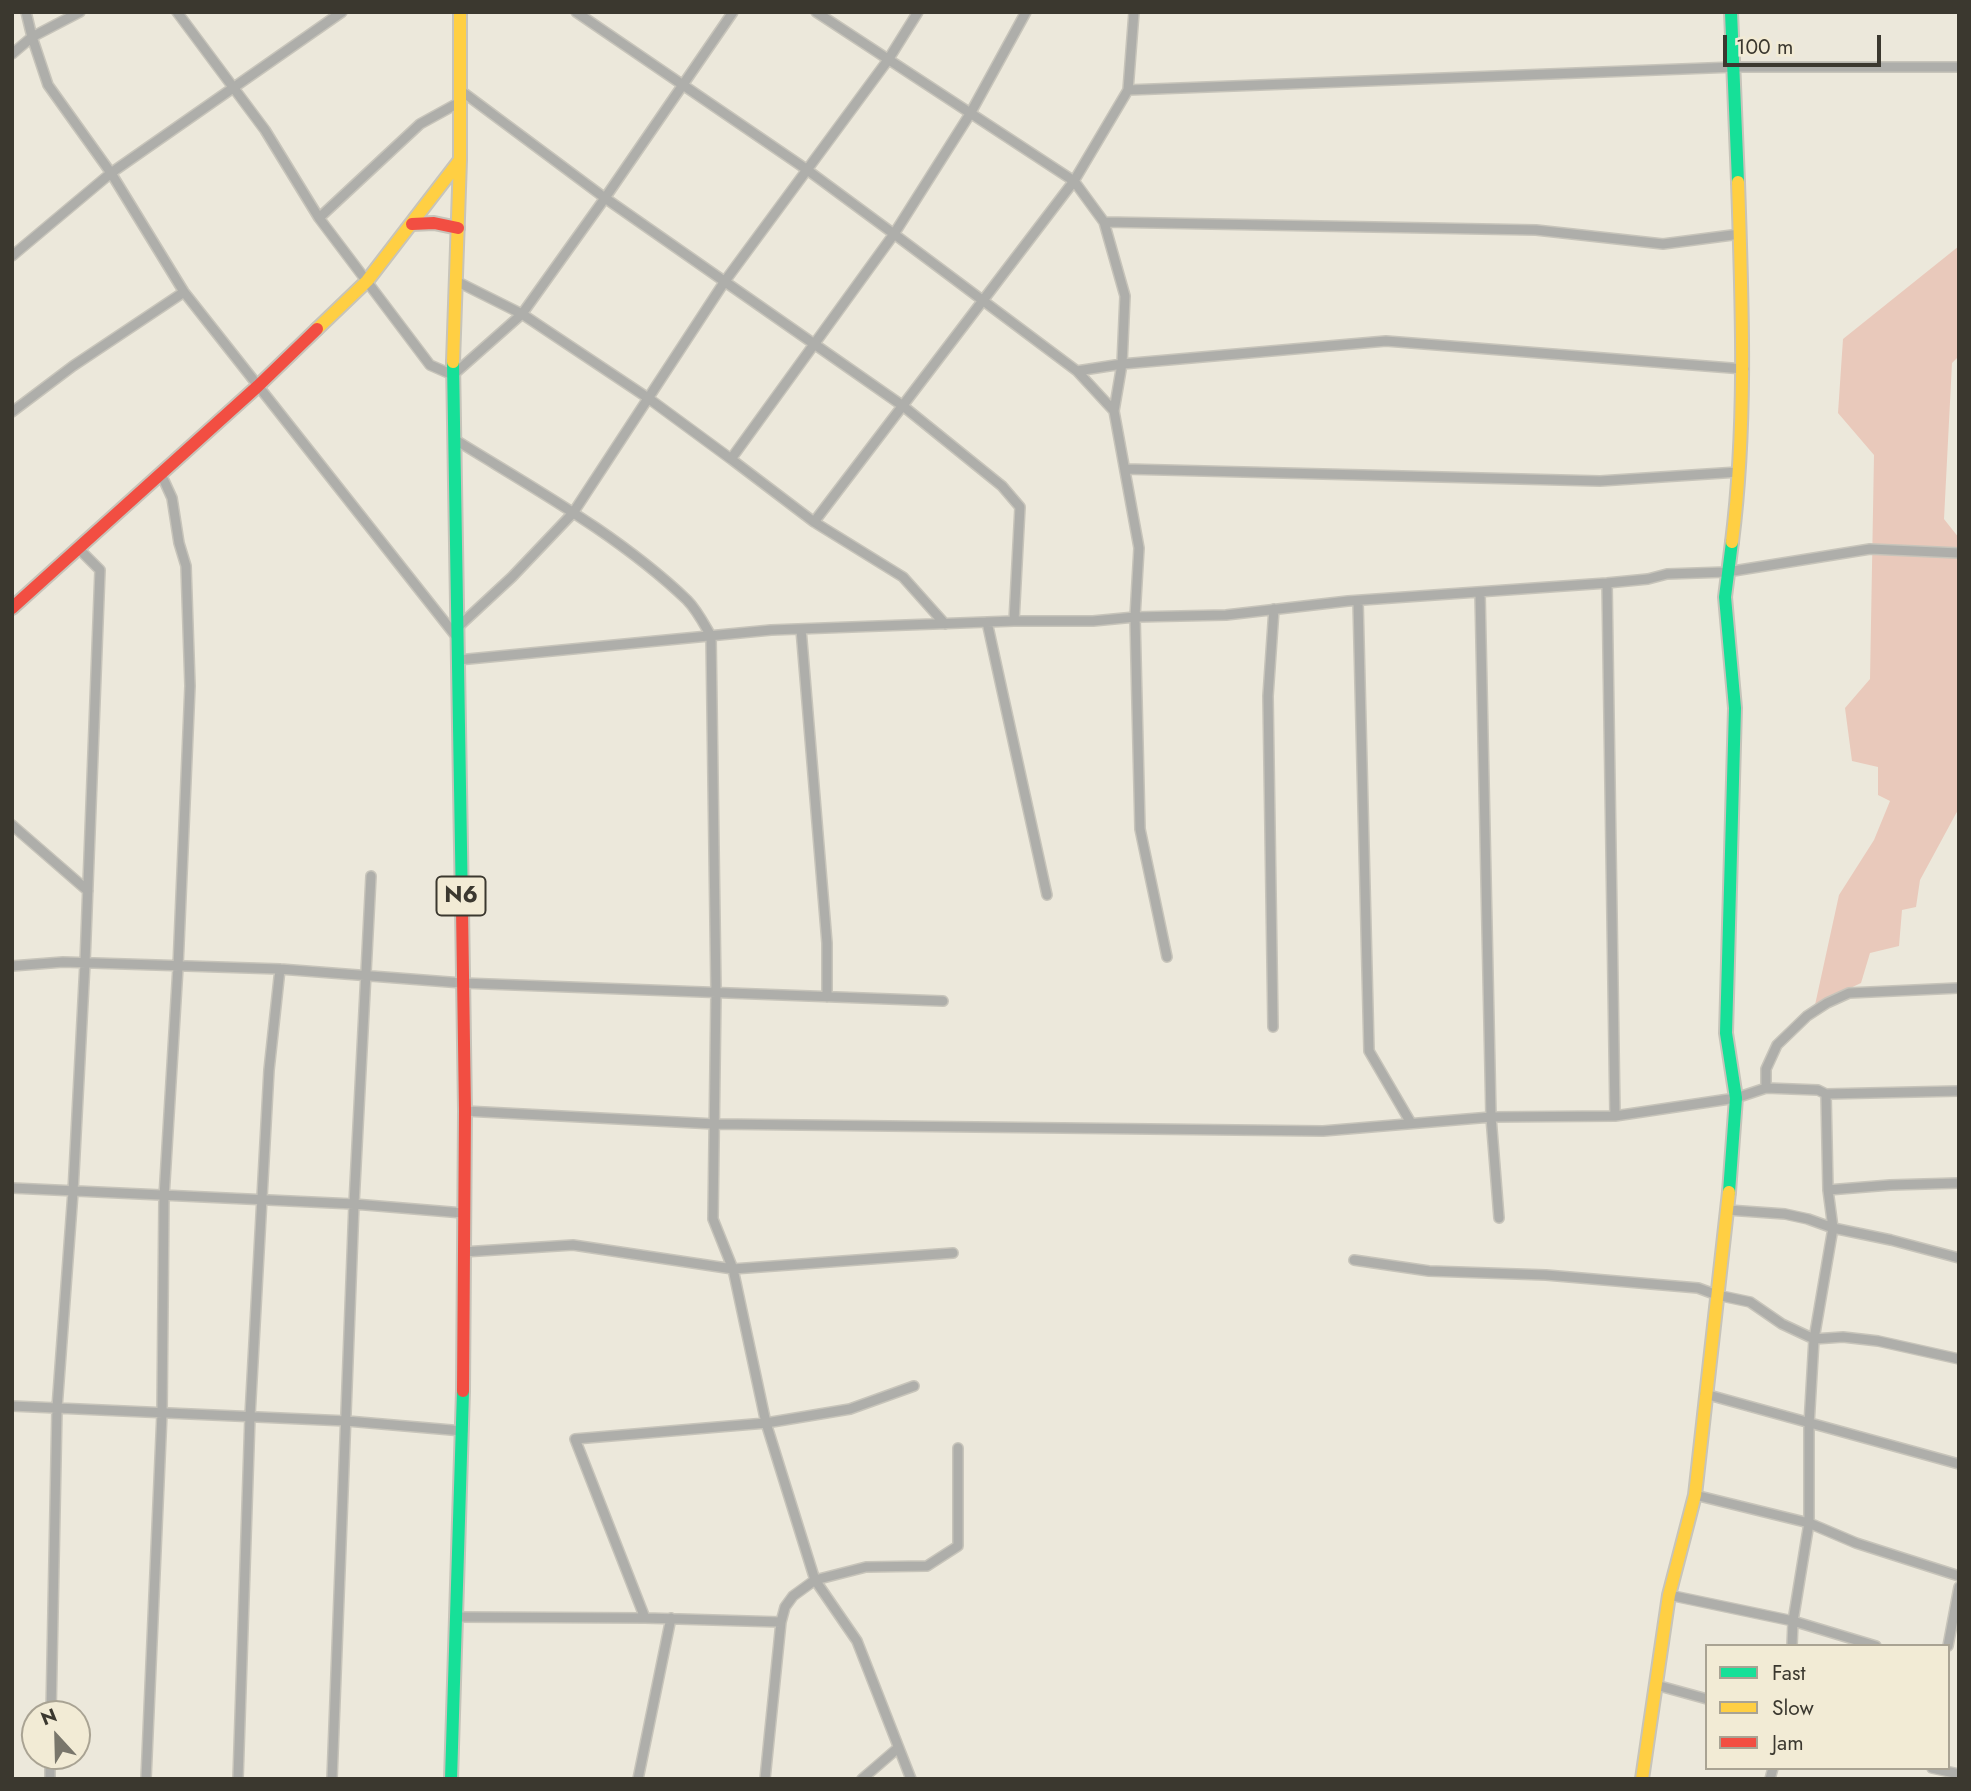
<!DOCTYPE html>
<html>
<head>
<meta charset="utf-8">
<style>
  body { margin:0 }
  #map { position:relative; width:1971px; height:1791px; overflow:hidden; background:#ece8db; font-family:Jost,sans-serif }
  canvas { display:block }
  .frame { position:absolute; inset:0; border:14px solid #3b382f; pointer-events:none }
  .legend { position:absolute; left:1705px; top:1644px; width:245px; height:126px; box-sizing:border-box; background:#f2ebd5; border:2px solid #a9a393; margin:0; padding:9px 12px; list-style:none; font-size:21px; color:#3b382f }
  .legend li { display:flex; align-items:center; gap:14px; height:35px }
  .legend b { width:35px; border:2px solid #a9a393 }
  .north { position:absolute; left:21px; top:1700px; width:70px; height:70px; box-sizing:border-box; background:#f2ebd5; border:2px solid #a9a393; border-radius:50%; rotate:338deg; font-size:19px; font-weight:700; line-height:28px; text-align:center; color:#3b382f }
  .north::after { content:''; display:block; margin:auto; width:24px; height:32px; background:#79766b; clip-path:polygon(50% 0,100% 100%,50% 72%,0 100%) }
  .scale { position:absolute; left:1723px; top:35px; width:158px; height:32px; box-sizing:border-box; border:4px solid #3b382f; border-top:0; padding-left:9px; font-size:21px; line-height:24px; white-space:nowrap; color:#3b382f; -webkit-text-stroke:5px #f2ebd5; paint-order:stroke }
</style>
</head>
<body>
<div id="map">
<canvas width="1971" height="1791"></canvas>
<div class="frame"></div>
<ul class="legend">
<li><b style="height:9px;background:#16e098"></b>Fast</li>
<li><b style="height:9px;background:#ffcf43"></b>Slow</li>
<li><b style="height:9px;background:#f24e42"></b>Jam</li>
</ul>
<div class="north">N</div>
<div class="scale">100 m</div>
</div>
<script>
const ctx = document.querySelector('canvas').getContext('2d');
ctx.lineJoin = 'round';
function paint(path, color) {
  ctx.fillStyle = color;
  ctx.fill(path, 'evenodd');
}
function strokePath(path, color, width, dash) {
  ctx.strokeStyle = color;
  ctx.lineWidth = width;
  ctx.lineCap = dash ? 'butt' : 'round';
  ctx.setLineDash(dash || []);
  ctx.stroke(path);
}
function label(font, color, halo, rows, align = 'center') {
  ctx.font = font + ' Jost,sans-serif';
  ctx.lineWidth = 5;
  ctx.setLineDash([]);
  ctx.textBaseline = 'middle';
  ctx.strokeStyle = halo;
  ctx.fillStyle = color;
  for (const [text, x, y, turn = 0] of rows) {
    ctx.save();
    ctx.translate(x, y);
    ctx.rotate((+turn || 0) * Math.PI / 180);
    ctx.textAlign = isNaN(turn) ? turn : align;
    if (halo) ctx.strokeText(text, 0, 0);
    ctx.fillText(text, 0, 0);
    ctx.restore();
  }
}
const green = new Path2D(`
  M1959 246V356L1952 363 1944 519 1959 538V808L1920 880 1916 907 1902 910 1899 946 1870 953 1861 983 1815 1005 1839 895 1874 840 1890 801 1878 795V767L1852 761 1845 708 1870 679 1874 455 1838 413 1843 339Z`);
const street = new Path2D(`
  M26 12 32 37 48 85 111 173 184 292 455 635
  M177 12 265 130 319 218 430 365 453 375 522 314 605 198 733 12
  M576 12 806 169 894 234 1077 371 1114 411 1139 548 1135 617 1140 829 1167 957
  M816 12 1074 181 1104 222 1125 296 1122 364 1114 411
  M12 54 32 37 80 12
  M460 90 605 198 903 406 1002 486 1020 507 1014 621
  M1128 90 1735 67H1959
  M319 218 420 124 460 102
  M1104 222 1536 230 1663 244 1740 234
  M12 256 111 173 342 12
  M456 281 522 314 648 398 731 459 894 234 970 114 1026 12
  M1077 371 1122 364 1386 341 1744 369
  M12 412 73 366 184 292
  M454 439C533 488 619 535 687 600 697 610 704 624 711 636L716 992 713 1219 733 1269 766 1423 815 1580 857 1641 911 1779
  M731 459 814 522 903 577 945 624
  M1125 469 1600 481 1738 472
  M814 522 1074 181 1128 90 1134 12
  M1607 583 1615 1116
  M1480 593 1491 1117 1499 1218
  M1358 601 1369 1051 1411 1123
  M987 622 1047 895
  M457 628 512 577 573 513 725 281 888 60 918 12
  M801 629 827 943V997
  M458 660 771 630 1014 621H1093L1135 617 1226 615 1348 601 1607 583 1648 579 1667 574 1727 572 1870 549 1959 553
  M12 825 88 891
  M12 966 63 962 280 969 462 983 943 1001
  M1273 1027 1268 696 1274 609
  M1766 1088V1069L1777 1045 1807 1016 1827 1003 1849 993 1959 988
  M465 1111 715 1124 1323 1131 1491 1117 1615 1116 1736 1098 1766 1088 1818 1090 1826 1094 1959 1091
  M12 1188 354 1204 463 1213
  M1828 1190 1890 1185 1959 1183
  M1728 1210 1785 1214 1808 1219 1833 1228 1891 1240 1959 1258
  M463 1252 573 1245 733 1269 953 1253
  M1354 1260 1429 1271 1546 1275 1698 1288 1717 1295 1750 1302 1782 1324 1814 1339 1843 1337 1878 1341 1959 1359
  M1705 1394 1959 1464
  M12 1406 347 1421 463 1431
  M1695 1495 1809 1523 1856 1543 1959 1576
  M1669 1595 1793 1621 1876 1646
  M458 1617 645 1618 781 1622
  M645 1618 575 1439 766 1423 850 1409 914 1386
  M1792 1646 1793 1621 1809 1523V1425L1814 1339 1833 1228 1828 1190 1826 1094
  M1948 1646 1959 1587
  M1656 1685 1707 1699
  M51 1714 57 1408 73 1192 85 963 100 570 79 549
  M1932 1768 1959 1774
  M50 1779V1756
  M146 1779 162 1413 164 1197 178 967 190 686 186 566 179 543 172 498 161 474
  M238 1779 250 1416 269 1070 280 969
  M332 1779 354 1204 371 876
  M638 1779 671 1618
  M765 1779 781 1622 785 1607 793 1596 815 1580 866 1567 927 1566 958 1546V1448
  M862 1779 898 1748
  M1770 1779 1773 1768`);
const fast = new Path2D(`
  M1731 12 1738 182
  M453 362 462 908
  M1729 1192 1736 1098 1726 1033 1735 708 1725 597 1732 542
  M451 1779 463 1391`);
const slow = new Path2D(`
  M317 329 367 281 460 160
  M453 362 460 160V12
  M1732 542C1747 423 1742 303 1738 182
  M1642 1779 1669 1595 1695 1495 1729 1192`);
const jam = new Path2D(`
  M412 224 434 223 458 228
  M12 608 258 386 317 329
  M462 908 465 1111 463 1391`);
const shields = [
  [461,896,49]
];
const shieldNames = [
  ["N6",461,896]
];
paint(green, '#e9c9bb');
strokePath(street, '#c7c4ba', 12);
strokePath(fast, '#c7c4ba', 16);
strokePath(slow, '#c7c4ba', 16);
strokePath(jam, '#c7c4ba', 16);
strokePath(street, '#aeaeaa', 9);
strokePath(fast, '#16e098', 12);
strokePath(slow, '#ffcf43', 12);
strokePath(jam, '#f24e42', 12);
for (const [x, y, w] of shields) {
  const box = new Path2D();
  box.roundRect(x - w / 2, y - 19.5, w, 39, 5);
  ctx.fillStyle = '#f2ebd5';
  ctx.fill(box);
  strokePath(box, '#3b382f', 2);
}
label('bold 23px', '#3b382f', null, shieldNames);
</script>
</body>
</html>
